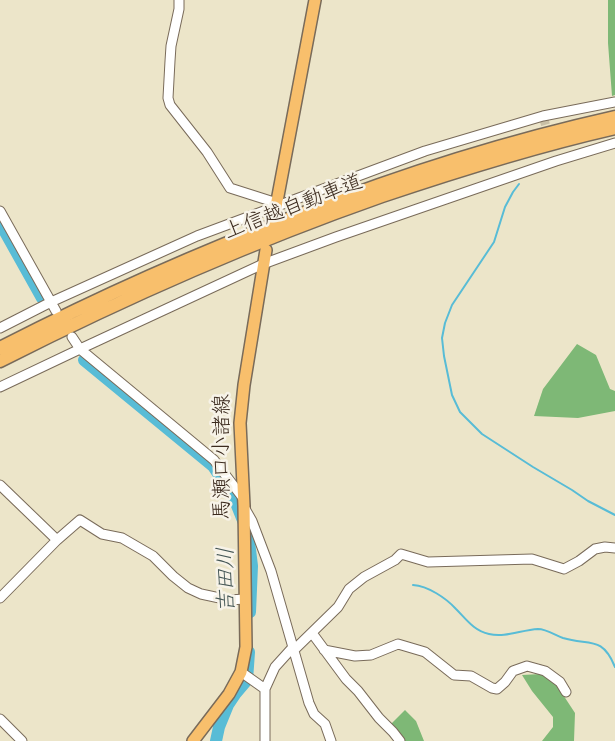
<!DOCTYPE html>
<html>
<head>
<meta charset="utf-8">
<style>
  body { margin:0 }
  canvas { display:block; background:#ece5c9 }
</style>
</head>
<body>
<canvas width="615" height="741"></canvas>
<script>
const ctx = document.querySelector('canvas').getContext('2d');
ctx.lineJoin = 'round';
function paint(path, color) {
  ctx.fillStyle = color;
  ctx.fill(path, 'evenodd');
}
function strokePath(path, color, width, dash) {
  ctx.strokeStyle = color;
  ctx.lineWidth = width;
  ctx.lineCap = dash ? 'butt' : 'round';
  ctx.setLineDash(dash || []);
  ctx.stroke(path);
}
function label(font, color, halo, rows, align = 'center') {
  ctx.font = font + ' "Indie Flower","Klee One",sans-serif';
  ctx.lineWidth = 5;
  ctx.setLineDash([]);
  ctx.textBaseline = 'middle';
  ctx.strokeStyle = halo;
  ctx.fillStyle = color;
  for (const [text, x, y, turn = 0] of rows) {
    ctx.save();
    ctx.translate(x, y);
    ctx.rotate((+turn || 0) * Math.PI / 180);
    ctx.textAlign = isNaN(turn) ? turn : align;
    if (halo) ctx.strokeText(text, 0, 0);
    ctx.fillText(text, 0, 0);
    ctx.restore();
  }
}
const forest = new Path2D(`
  M608 0H615V95L612 96 608 43Z
  M577 344 596 355 610 389 615 391V411L578 418 534 416 543 389Z
  M541 674 554 681 575 713 574 741H542L553 727V717L532 691 522 675Z
  M405 710 416 721 424 741H394L386 729Z`);
const stream = new Path2D(`
  M519 184 513 192 505 207 494 242 452 305 445 323 442 338 444 356 452 395 460 412 482 434 533 467 572 490 588 501 615 515
  M413 585C428 586 446 598 456 609 466 619 474 631 489 634 505 638 521 630 538 629 546 629 555 635 563 638 589 646 602 635 615 667`);
const river = new Path2D(`
  M0 223 42 298
  M84 360 213 466 234 498 248 533 252 566 250 612
  M216 741 219 727 228 705 236 693 247 680 249 652`);
const minorTunnel = new Path2D(`
  M543 116 554 154`);
const minor = new Path2D(`
  M179 0V9L171 46 170 61 168 98 170 105 207 152 230 188 277 203
  M0 211 56 311
  M0 328 51 302 197 236 425 151 543 116 615 102
  M72 337 80 349 214 460 243 498
  M0 387 80 349 263 264 336 237 556 161 615 143
  M0 485 57 540 80 520 102 534 122 538 153 556 173 576 188 588 201 594 229 600 245 599
  M244 507 252 521 271 571 309 703 314 714 325 724 331 741
  M0 598 57 540
  M312 633 346 679 358 691 379 718 393 732 400 741
  M295 649 338 607 349 589 364 577 395 560 401 554 428 562 532 559 564 569 579 561 595 549 605 547 615 548
  M324 650 355 656 371 655 398 644 425 652 454 675 471 676 492 688 497 689 505 682 513 671 527 666 545 671 560 682 566 692
  M241 672 265 689
  M0 719 22 741
  M265 741V689L275 667 294 646`);
const major = new Path2D(`
  M274 217 315 0
  M193 741 229 694 241 672 246 647 244 506 240 423 244 385 266 250`);
const highway = new Path2D(`
  M0 348C97 298 198 253 301 214 403 174 508 141 615 117
  M0 361C124 298 251 242 382 196 459 170 536 146 615 128`);
const streetNames = [
  ["上信越自動車道",294,209,-21],
  ["馬瀬口小諸線",225,457,-90]
];
const waterNames = [
  ["吉田川",229,580,-91]
];
paint(forest, '#7eb876');
strokePath(stream, '#58bcd6', 2);
strokePath(river, '#58bcd6', 12);
strokePath(minorTunnel, '#c9c0a7', 9, [9, 4.5]);
strokePath(minor, '#796b5a', 11);
strokePath(major, '#796b5a', 14);
strokePath(highway, '#796b5a', 15);
strokePath(minor, '#fff', 9);
strokePath(major, '#f8bf6c', 11);
strokePath(highway, '#f8bf6c', 12);
label('21px', '#3b2a1e', '#f7f3e8', streetNames);
label('italic 22px', '#445655', '#f7f3e8', waterNames);
</script>
</body>
</html>
